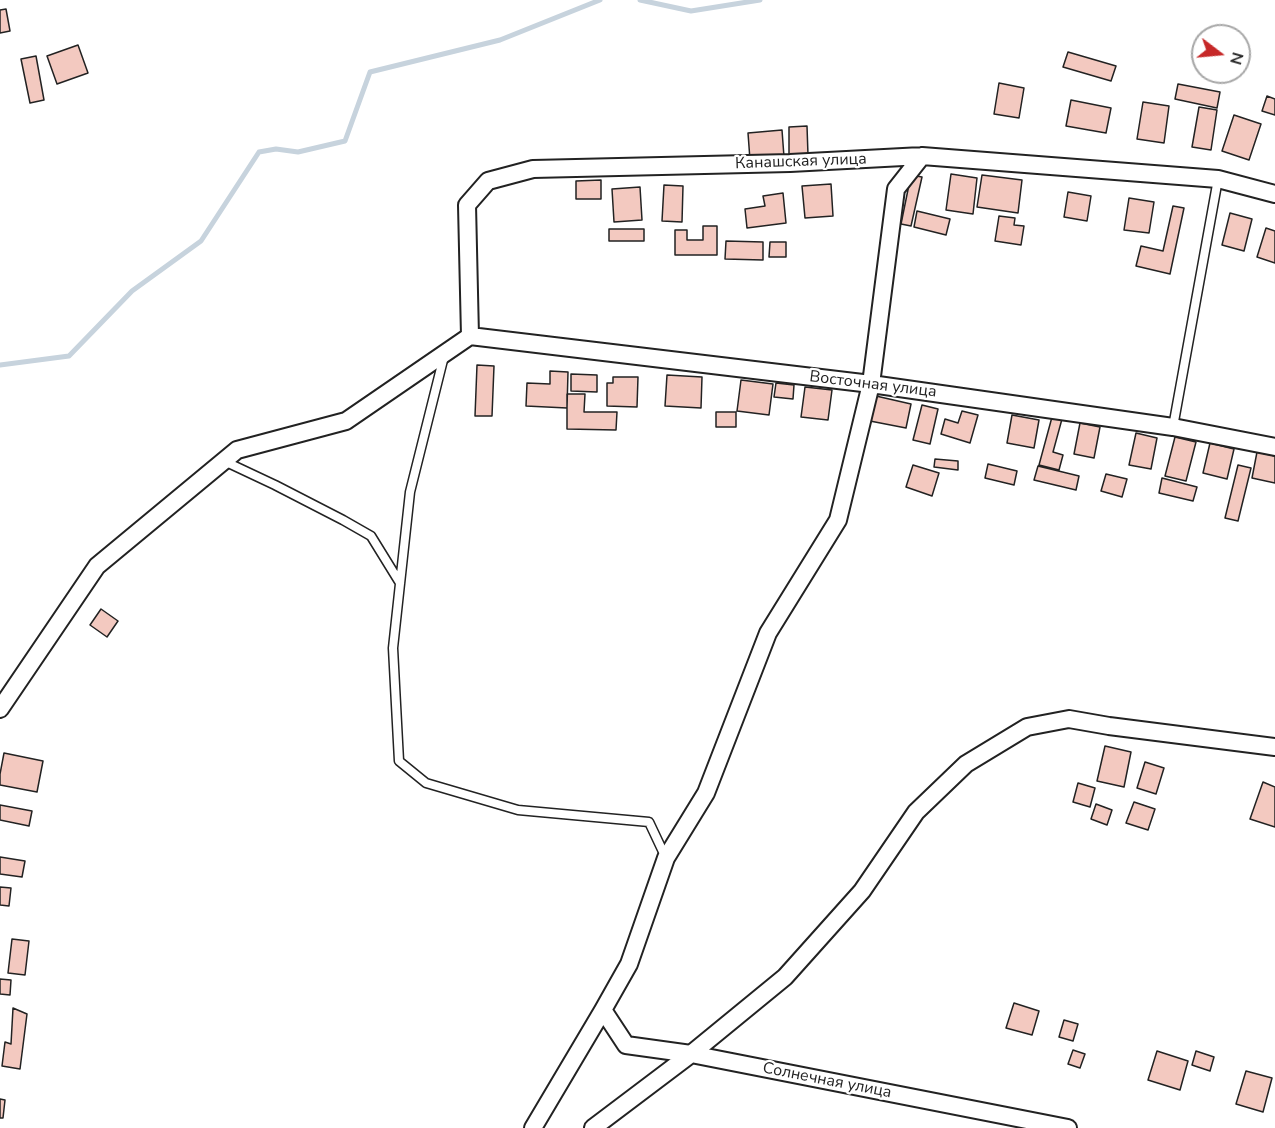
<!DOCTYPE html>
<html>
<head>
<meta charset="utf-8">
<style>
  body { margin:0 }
  #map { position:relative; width:1275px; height:1128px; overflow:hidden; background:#fff; font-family:"Nunito Sans",sans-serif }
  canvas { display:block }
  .north { position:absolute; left:1191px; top:24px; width:60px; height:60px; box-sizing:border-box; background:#fff; border:2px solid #a7a7a7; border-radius:50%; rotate:106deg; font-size:16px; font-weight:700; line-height:24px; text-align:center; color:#222 }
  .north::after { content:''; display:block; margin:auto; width:21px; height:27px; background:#c62828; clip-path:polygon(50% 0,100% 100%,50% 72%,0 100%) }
</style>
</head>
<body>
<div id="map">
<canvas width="1275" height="1128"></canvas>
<div class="north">N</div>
</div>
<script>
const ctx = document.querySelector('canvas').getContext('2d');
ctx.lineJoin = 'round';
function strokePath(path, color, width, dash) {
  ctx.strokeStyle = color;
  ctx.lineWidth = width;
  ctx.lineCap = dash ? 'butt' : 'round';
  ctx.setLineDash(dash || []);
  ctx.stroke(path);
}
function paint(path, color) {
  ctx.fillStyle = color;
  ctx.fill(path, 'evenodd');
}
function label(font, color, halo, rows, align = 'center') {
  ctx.font = font + ' "Nunito Sans",sans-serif';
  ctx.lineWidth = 4.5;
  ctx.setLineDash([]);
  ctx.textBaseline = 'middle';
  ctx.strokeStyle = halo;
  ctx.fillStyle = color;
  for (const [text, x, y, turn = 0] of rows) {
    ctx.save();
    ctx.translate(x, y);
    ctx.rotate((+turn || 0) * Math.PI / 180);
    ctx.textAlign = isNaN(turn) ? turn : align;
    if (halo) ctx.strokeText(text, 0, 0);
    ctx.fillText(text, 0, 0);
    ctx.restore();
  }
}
const stream = new Path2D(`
  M640 0 691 11 760 0
  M0 365 69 356 132 291 201 241 259 152 276 149 298 152 345 141 370 72 500 40 600 0`);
const building = new Path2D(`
  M6 9 10 31 0 33V10Z
  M78 45 88 73 57 84 47 56Z
  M1068 52 1116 66 1111 81 1063 67Z
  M36 56 44 100 30 103 21 59Z
  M999 83 1024 88 1019 118 994 114Z
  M1178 84 1220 92 1217 108 1175 99Z
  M1267 96 1275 99V115L1262 111Z
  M1071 100 1111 108 1106 133 1066 126Z
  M1143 102 1169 106 1164 143 1137 139Z
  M1199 107 1217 110 1211 150 1192 147Z
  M1234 115 1261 124 1249 160 1222 151Z
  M807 126 808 155H789V127Z
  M782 130 784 157 750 160 748 133Z
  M951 174 977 178 973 214 946 210Z
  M911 175 922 177 911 226 901 224Z
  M982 175 1022 180 1018 213 977 207Z
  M601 180V199H576V181Z
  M831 184 833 216 805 218 802 186Z
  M664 185 683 186 682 222 662 221Z
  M640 187 642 220 614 222 612 189Z
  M1068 192 1091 196 1087 221 1064 217Z
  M783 193 786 223 747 228 745 209 765 206 763 196Z
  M1129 198 1154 202 1149 233 1124 230Z
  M1173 206 1184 208 1170 274 1136 266 1141 246 1163 251Z
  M917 211 950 219 946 235 914 227Z
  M1230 213 1252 219 1244 251 1222 245Z
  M999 216 1015 218 1014 225 1024 226 1021 245 995 241Z
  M703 226H717V255H675V230H687V240H703Z
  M1266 228 1275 231V263L1257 257Z
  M609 229H644V241H609Z
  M726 241 763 242V260L725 259Z
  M770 242H786V257H769Z
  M477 365 494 366 492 416H475Z
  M550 371 568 372 567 408 526 406 527 383 550 384Z
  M571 374 597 375V392L571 391Z
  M667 375 702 377 701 408 665 406Z
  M613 377H638L637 407 607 406V383H613Z
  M741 380 773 384 769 415 737 411Z
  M776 383 794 385 793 399 774 397Z
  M805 387 832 390 828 420 801 417Z
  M567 394H585L584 412H617L616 430 567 429Z
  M876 396 911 404 906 428 870 421Z
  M922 405 938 409 930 444 913 440Z
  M962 411 978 415 970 443 941 434 945 419 958 423Z
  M716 412H736V427H716Z
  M1012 415 1039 420 1034 448 1007 443Z
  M1052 417 1062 419 1053 452 1063 455 1059 470 1039 465Z
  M1080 423 1100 427 1094 458 1074 454Z
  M1136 433 1157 438 1151 469 1129 465Z
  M1175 437 1196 442 1186 481 1165 476Z
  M1210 443 1234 449 1227 479 1203 473Z
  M1257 452 1275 456V483L1252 478Z
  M935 459 958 461V470L934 467Z
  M988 464 1017 471 1014 485 985 478Z
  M913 465 939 473 932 496 906 487Z
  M1238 465 1251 468 1238 521 1225 518Z
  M1038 466 1079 476 1076 490 1034 480Z
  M1106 474 1127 479 1122 497 1101 491Z
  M1162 478 1197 487 1193 501 1159 493Z
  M101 609 118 621 107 637 90 625Z
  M1105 746 1131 752 1124 787 1097 781Z
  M4 753 43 761 37 792 0 785V774Z
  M1145 762 1164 768 1156 794 1137 788Z
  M1263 782 1275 787V827L1250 819Z
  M1078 783 1095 788 1090 807 1073 802Z
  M1134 802 1155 809 1148 830 1126 823Z
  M1096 804 1112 810 1107 825 1091 819Z
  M0 805 32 811 29 826 0 820Z
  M0 857 25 861 22 877 0 874Z
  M0 887 11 888 9 906 0 905Z
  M12 939 29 941 25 975 8 973Z
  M0 979 11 980 10 995 0 994Z
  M1014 1003 1039 1011 1032 1035 1006 1028Z
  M13 1008 27 1014 20 1069 2 1066 5 1042 11 1044Z
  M1064 1020 1078 1024 1073 1041 1059 1037Z
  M1073 1050 1085 1054 1080 1068 1068 1064Z
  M1157 1051 1188 1061 1180 1090 1148 1080Z
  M1196 1051 1214 1057 1210 1071 1192 1065Z
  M1246 1071 1272 1078 1263 1112 1236 1104Z
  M0 1099 5 1100 3 1118H0Z`);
const service = new Path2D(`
  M444 356 410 492 393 648 399 761 426 783 518 810 649 822 666 858
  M1173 427 1218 179
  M224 461 275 485 343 520 371 536 400 583`);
const minor = new Path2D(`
  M470 336 467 205 488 181 533 169 790 163 922 156 1218 179 1275 194
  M470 336 871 384 1173 427 1275 447
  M0 709 97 566 237 450 346 421 470 336
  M603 1010 626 1045 691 1054 1068 1128
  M533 1128 603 1010 629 964 666 858 706 793 768 633 838 520 871 384 896 189 922 156
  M593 1128 691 1054 785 977 862 891 916 812 966 764 1027 727 1069 719 1109 726 1275 747`);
const streetNames = [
  ["Канашская улица",801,162,-2],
  ["Восточная улица",873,385,7],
  ["Солнечная улица",827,1081,11]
];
strokePath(stream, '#c7d3dd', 5);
paint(building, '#f3c9c0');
strokePath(building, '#222', 1.5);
strokePath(service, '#222', 11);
strokePath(minor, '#222', 20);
strokePath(service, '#fff', 8);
strokePath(minor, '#fff', 16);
label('16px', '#222', '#fff', streetNames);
</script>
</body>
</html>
